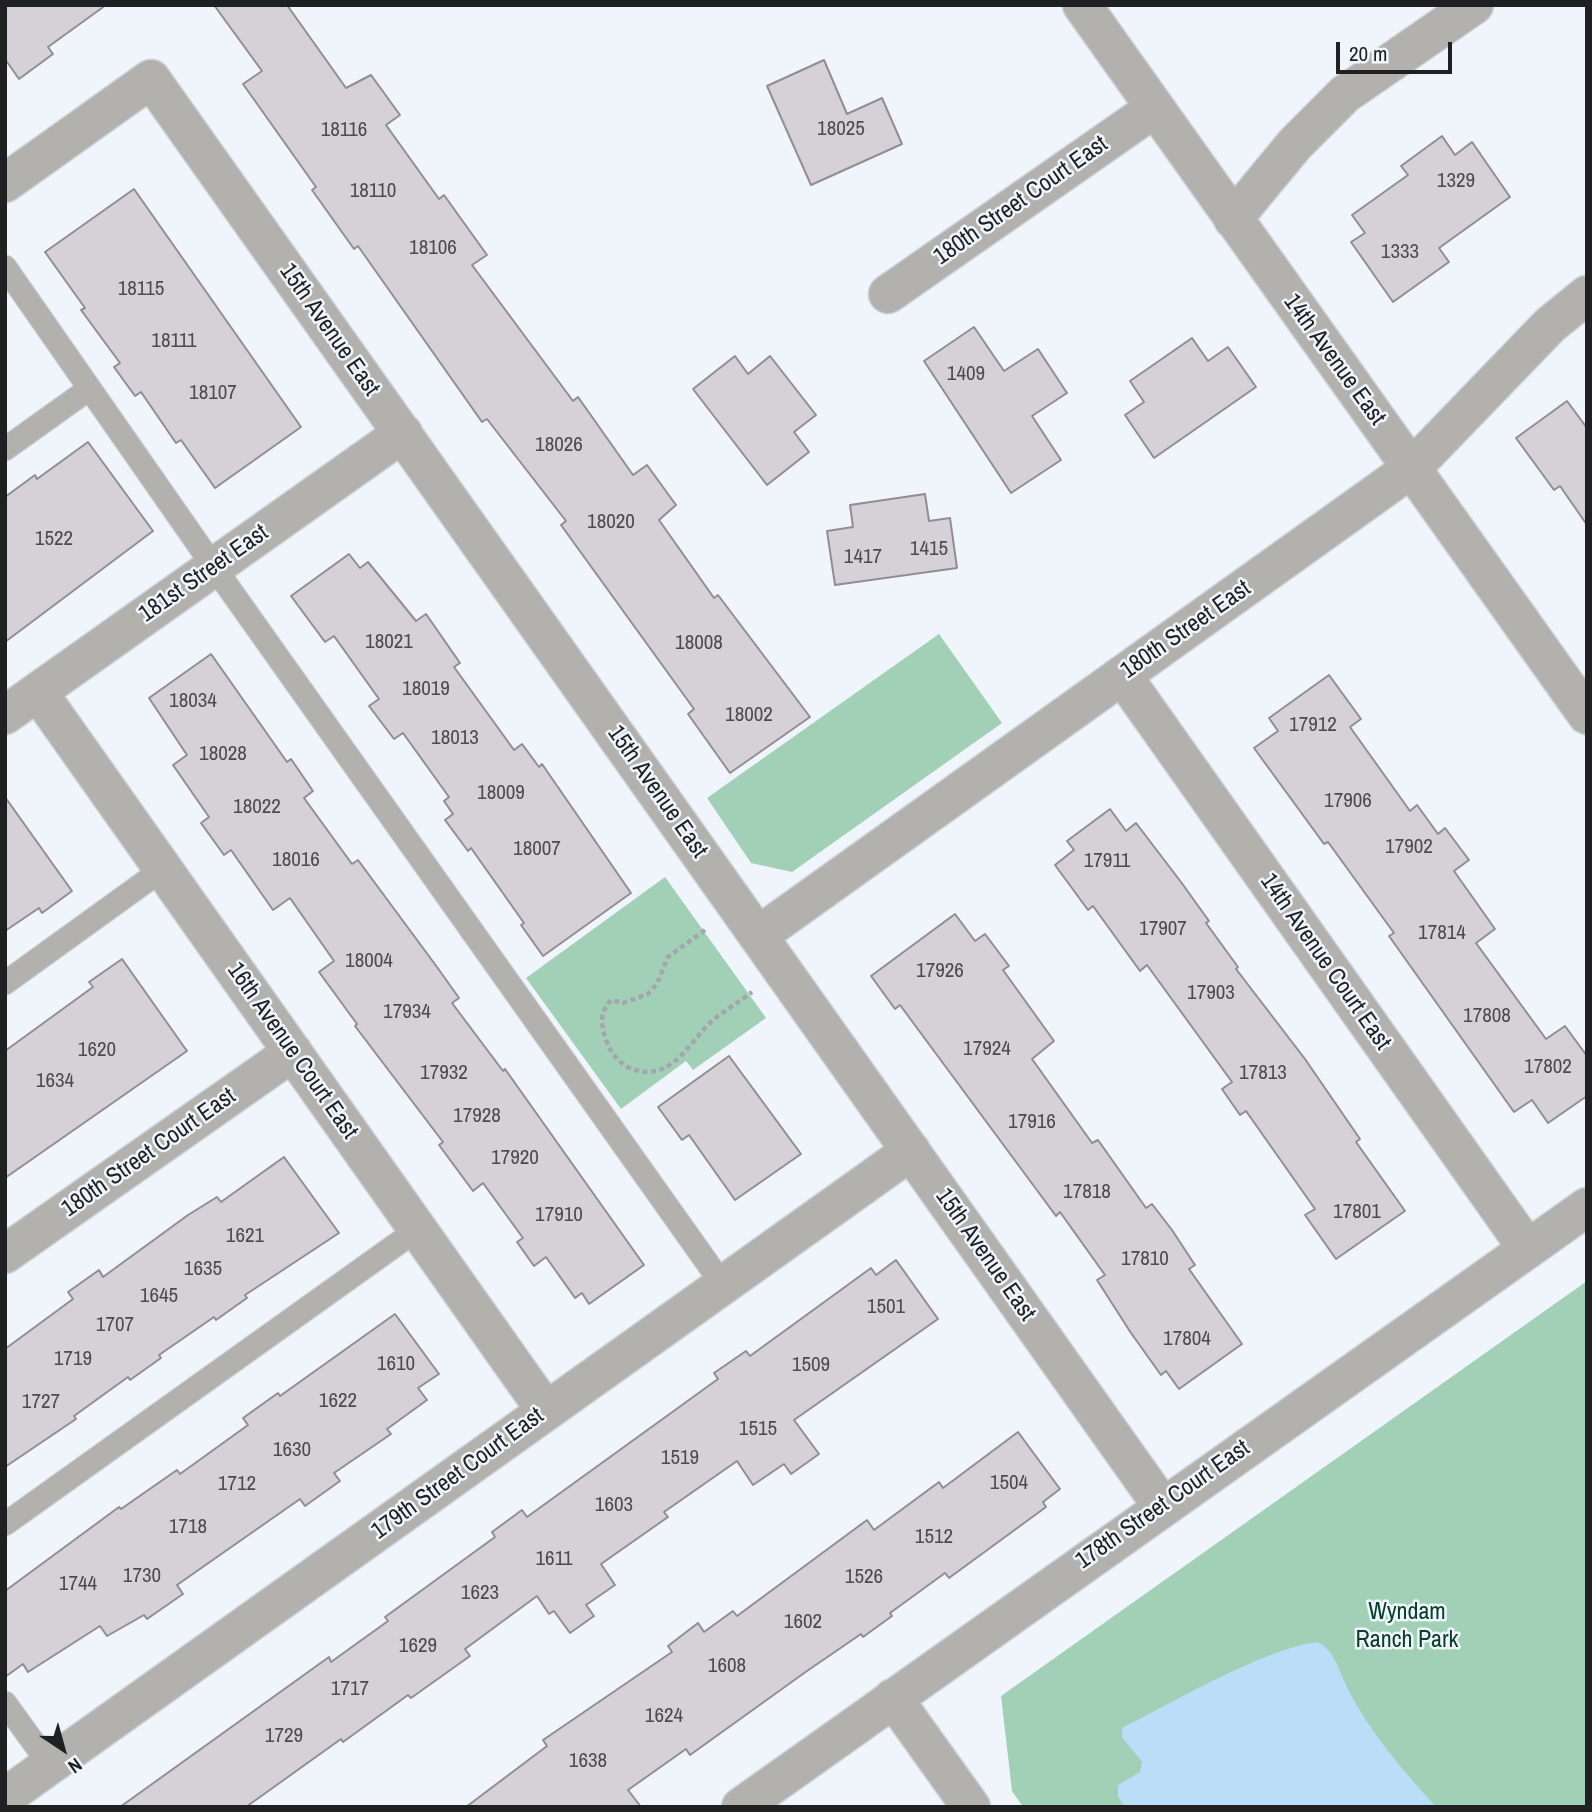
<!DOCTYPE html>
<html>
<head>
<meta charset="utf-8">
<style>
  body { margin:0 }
  #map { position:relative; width:1592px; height:1812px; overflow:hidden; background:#f0f5fc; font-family:"Archivo Narrow",sans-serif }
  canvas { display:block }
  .frame { position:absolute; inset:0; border:7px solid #1e2022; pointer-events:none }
  .north { position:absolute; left:28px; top:1714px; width:70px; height:70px; -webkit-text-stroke:5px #f0f5fc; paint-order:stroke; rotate:144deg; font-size:19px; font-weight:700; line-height:28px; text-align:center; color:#1e2022 }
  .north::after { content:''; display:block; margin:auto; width:24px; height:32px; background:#1e2022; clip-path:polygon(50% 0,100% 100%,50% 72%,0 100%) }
  .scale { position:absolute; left:1336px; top:42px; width:116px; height:32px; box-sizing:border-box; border:4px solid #1e2022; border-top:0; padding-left:9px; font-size:21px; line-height:24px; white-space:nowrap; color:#1e2022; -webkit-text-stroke:5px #f0f5fc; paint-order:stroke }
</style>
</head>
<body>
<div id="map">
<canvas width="1592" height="1812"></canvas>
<div class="frame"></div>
<div class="north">N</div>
<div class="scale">20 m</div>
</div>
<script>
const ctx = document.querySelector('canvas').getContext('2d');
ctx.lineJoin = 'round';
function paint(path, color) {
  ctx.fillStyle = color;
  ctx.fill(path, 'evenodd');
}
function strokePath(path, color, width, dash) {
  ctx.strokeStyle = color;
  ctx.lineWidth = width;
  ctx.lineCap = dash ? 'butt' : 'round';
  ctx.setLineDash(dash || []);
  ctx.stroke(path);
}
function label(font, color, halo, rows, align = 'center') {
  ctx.font = font + ' "Archivo Narrow",sans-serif';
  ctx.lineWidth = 5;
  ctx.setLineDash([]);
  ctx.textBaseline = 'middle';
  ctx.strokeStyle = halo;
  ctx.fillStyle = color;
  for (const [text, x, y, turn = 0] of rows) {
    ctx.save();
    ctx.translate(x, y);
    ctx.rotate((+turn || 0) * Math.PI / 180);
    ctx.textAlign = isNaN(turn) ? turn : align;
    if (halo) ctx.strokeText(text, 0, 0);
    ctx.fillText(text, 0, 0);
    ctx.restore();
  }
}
const green = new Path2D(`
  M939 634 1002 723 792 872 751 863 707 798Z
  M665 877 766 1018 693 1070 686 1061 621 1109 526 978Z
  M1587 1281V1807H1023L1012 1791 1001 1696Z`);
const water = new Path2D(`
  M1318 1642C1335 1652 1339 1670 1347 1687 1369 1732 1403 1770 1436 1807H1125L1118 1797V1785L1140 1772 1142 1762 1122 1737V1728C1174 1702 1263 1649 1318 1642Z`);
const building = new Path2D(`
  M5 5H106L48 47 53 54 19 79 5 59Z
  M214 5H287L346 88 371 75 400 115 386 125 439 199 444 195 487 255 472 265 573 401 578 397 633 475 647 465 676 505 659 520 714 598 718 595 810 717 730 773 688 714 694 709 561 525 566 521 487 419 482 422 358 246 354 249 312 190 316 187 243 84 262 71Z
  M824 60 847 114 882 98 902 144 811 185 767 86Z
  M1442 136 1455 155 1472 142 1510 197 1439 248 1449 262 1393 302 1351 242 1365 233 1352 215 1408 175 1401 166Z
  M134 189 301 427 215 488 181 440 176 443 141 392 135 396 114 367 120 363 81 310 85 308 45 252Z
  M974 327 1004 371 1038 349 1067 393 1032 416 1061 460 1011 493 924 361Z
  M1192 338 1208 361 1228 347 1256 387 1154 458 1125 415 1144 402 1130 381Z
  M735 356 748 374 770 356 816 415 794 432 809 452 767 485 693 389Z
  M1567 401 1587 428V525L1560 486 1554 490 1516 438Z
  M88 442 153 531 5 642V497L35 475 37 479Z
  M925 494 929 521 950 518 957 568 835 585 827 531 853 527 850 505Z
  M349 554 360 568 368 562 416 621 426 614 460 663 454 667 514 750 522 744 539 767 542 764 631 893 543 956 521 925 524 923 471 848 468 851 445 820 453 814 444 801 449 797 403 733 394 739 369 706 379 699 334 636 325 642 291 596Z
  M211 654 287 762 291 759 313 791 304 798 352 864 358 860 437 967 459 998 452 1003 503 1071 505 1069 644 1265 589 1304 582 1293 575 1298 546 1257 534 1266 517 1242 523 1238 483 1183 473 1191 439 1145 443 1142 355 1026 357 1024 319 972 334 961 290 898 273 910 231 850 224 855 201 823 209 817 173 765 187 755 149 698Z
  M1329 675 1361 719 1350 727 1410 811 1417 805 1438 834 1445 828 1469 860 1454 871 1495 929 1476 943 1546 1039 1565 1026 1587 1056V1096L1548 1123 1532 1100 1514 1112 1389 936 1394 933 1328 842 1324 844 1254 748 1278 731 1269 718Z
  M5 797 72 891 42 913 39 908 5 931Z
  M1110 809 1126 831 1136 823 1181 882 1209 921 1206 923 1238 967 1236 969 1305 1059 1360 1139 1356 1142 1405 1211 1336 1259 1305 1215 1315 1209 1246 1111 1240 1115 1222 1089 1232 1082 1147 965 1140 971 1093 906 1088 910 1055 865 1074 850 1067 841Z
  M955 914 975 941 985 934 1009 966 1003 970 1054 1041 1032 1059 1092 1143 1098 1140 1146 1208 1152 1204 1172 1230 1195 1265 1189 1269 1242 1344 1179 1389 1166 1371 1161 1375 1131 1333 1097 1280 1105 1275 1060 1212 1056 1216 900 1005 895 1009 871 976Z
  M122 959 187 1051 5 1178V1051L93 987 89 982Z
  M729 1056 801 1154 735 1200 689 1135 682 1140 658 1107Z
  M284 1157 339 1233 245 1295 247 1298 216 1320 214 1317 159 1355 161 1358 130 1380 128 1377 74 1416 76 1419 5 1467V1349L73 1299 68 1292 99 1270 103 1277 188 1215 217 1197 221 1202Z
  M896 1260 938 1319 794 1420 819 1454 791 1474 784 1464 753 1485 737 1461 664 1512 668 1517 601 1564 615 1585 586 1605 594 1616 570 1633 554 1611 549 1614 537 1596 465 1649 470 1656 411 1698 408 1695 343 1742 341 1739 246 1807H120L329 1657 331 1662 388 1621 385 1617 495 1537 492 1532 522 1510 527 1517 718 1379 714 1373 746 1351 750 1356 871 1268 876 1275Z
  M395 1314 439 1374 418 1388 427 1400 387 1429 391 1434 334 1473 340 1481 305 1506 300 1499 177 1585 183 1594 147 1619 144 1615 107 1636 100 1626 28 1672 23 1664 5 1677V1591L119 1507 121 1509 177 1470 180 1474 248 1425 243 1418 278 1393 280 1396Z
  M1018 1432 1060 1489 1043 1502 1046 1507 949 1578 945 1573 890 1613 892 1616 863 1637 861 1634 807 1671 690 1755 686 1749 628 1790 641 1807H466L547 1746 543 1740 672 1652 668 1646 698 1623 704 1632 733 1611 737 1616 867 1520 874 1530 939 1482 943 1488Z`);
const path = new Path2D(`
  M705 930 668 957 657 984 648 994 623 1003 611 1000C599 1013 601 1025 606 1040 611 1054 621 1066 635 1070 674 1080 688 1043 712 1021 724 1011 739 1002 752 992`);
const service = new Path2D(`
  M5 267 214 567 723 1285
  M5 449 89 389
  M5 983 163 869
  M5 1524 418 1229
  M5 1703 50 1765`);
const minor = new Path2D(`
  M5 183 151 79 1162 1506
  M1233 219 1295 144 1345 94 1474 5
  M888 294 1155 108
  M1122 675 1527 1248
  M38 692 546 1411
  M5 715 403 433
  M759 935 1412 468 1550 325 1587 295
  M5 1254 293 1052
  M893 1698 971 1807
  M5 1797 911 1151
  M741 1807 1587 1207`);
const tertiary = new Path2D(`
  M1082 5 1587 715`);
const numberNames = [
  ["18025",841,129],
  ["18116",344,130],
  ["1329",1456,181],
  ["18110",373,191],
  ["18106",433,248],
  ["1333",1400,252],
  ["18115",141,289],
  ["18111",174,341],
  ["1409",966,374],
  ["18107",213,393],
  ["18026",559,445],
  ["18020",611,522],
  ["1522",54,539],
  ["1415",929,549],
  ["1417",863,557],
  ["18021",389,642],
  ["18008",699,643],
  ["18019",426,689],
  ["18034",193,701],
  ["18002",749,715],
  ["17912",1313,725],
  ["18013",455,738],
  ["18028",223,754],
  ["18009",501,793],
  ["17906",1348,801],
  ["18022",257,807],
  ["17902",1409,847],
  ["18007",537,849],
  ["18016",296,860],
  ["17911",1107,861],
  ["17907",1163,929],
  ["17814",1442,933],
  ["18004",369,961],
  ["17926",940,971],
  ["17903",1211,993],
  ["17934",407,1012],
  ["17808",1487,1016],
  ["17924",987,1049],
  ["1620",97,1050],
  ["17802",1548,1067],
  ["17932",444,1073],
  ["17813",1263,1073],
  ["1634",55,1081],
  ["17928",477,1116],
  ["17916",1032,1122],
  ["17920",515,1158],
  ["17818",1087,1192],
  ["17801",1357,1212],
  ["17910",559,1215],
  ["1621",245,1236],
  ["17810",1145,1259],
  ["1635",203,1269],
  ["1645",159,1296],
  ["1501",886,1307],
  ["1707",115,1325],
  ["17804",1187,1339],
  ["1719",73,1359],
  ["1610",396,1364],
  ["1509",811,1365],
  ["1622",338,1401],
  ["1727",41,1402],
  ["1515",758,1429],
  ["1630",292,1450],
  ["1519",680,1458],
  ["1504",1009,1483],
  ["1712",237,1484],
  ["1603",614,1505],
  ["1718",188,1527],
  ["1512",934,1537],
  ["1611",554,1559],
  ["1730",142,1576],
  ["1526",864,1577],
  ["1744",78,1584],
  ["1623",480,1593],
  ["1602",803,1622],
  ["1629",418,1646],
  ["1608",727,1666],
  ["1717",350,1689],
  ["1624",664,1716],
  ["1729",284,1736],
  ["1638",588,1761]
];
const streetNames = [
  ["180th Street Court East",1021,201,-35],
  ["15th Avenue East",329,330,55],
  ["14th Avenue East",1334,360,54],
  ["181st Street East",204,574,-35],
  ["180th Street East",1186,630,-35],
  ["15th Avenue East",657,792,55],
  ["14th Avenue Court East",1325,962,55],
  ["16th Avenue Court East",292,1051,55],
  ["180th Street Court East",149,1153,-35],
  ["15th Avenue East",985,1255,55],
  ["179th Street Court East",458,1474,-36],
  ["178th Street Court East",1163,1505,-35]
];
const parkNames = [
  ["Wyndam",1407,1613],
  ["Ranch Park",1407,1641]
];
paint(green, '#a2d0b6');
paint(water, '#baddf8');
paint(building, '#d6d1d7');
strokePath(building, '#928d93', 2);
strokePath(service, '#ced3d9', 25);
strokePath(minor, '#ced3d9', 41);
strokePath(tertiary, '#ced3d9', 41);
strokePath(path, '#a3a6ac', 4.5, [5, 3.5]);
strokePath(service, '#b2b1ae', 23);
strokePath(minor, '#b2b1ae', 38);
strokePath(tertiary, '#b2b1ae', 38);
label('21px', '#4c4c4f', null, numberNames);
label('24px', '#1e2022', '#f0f5fc', streetNames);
label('24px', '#084129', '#f0f5fc', parkNames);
</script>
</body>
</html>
